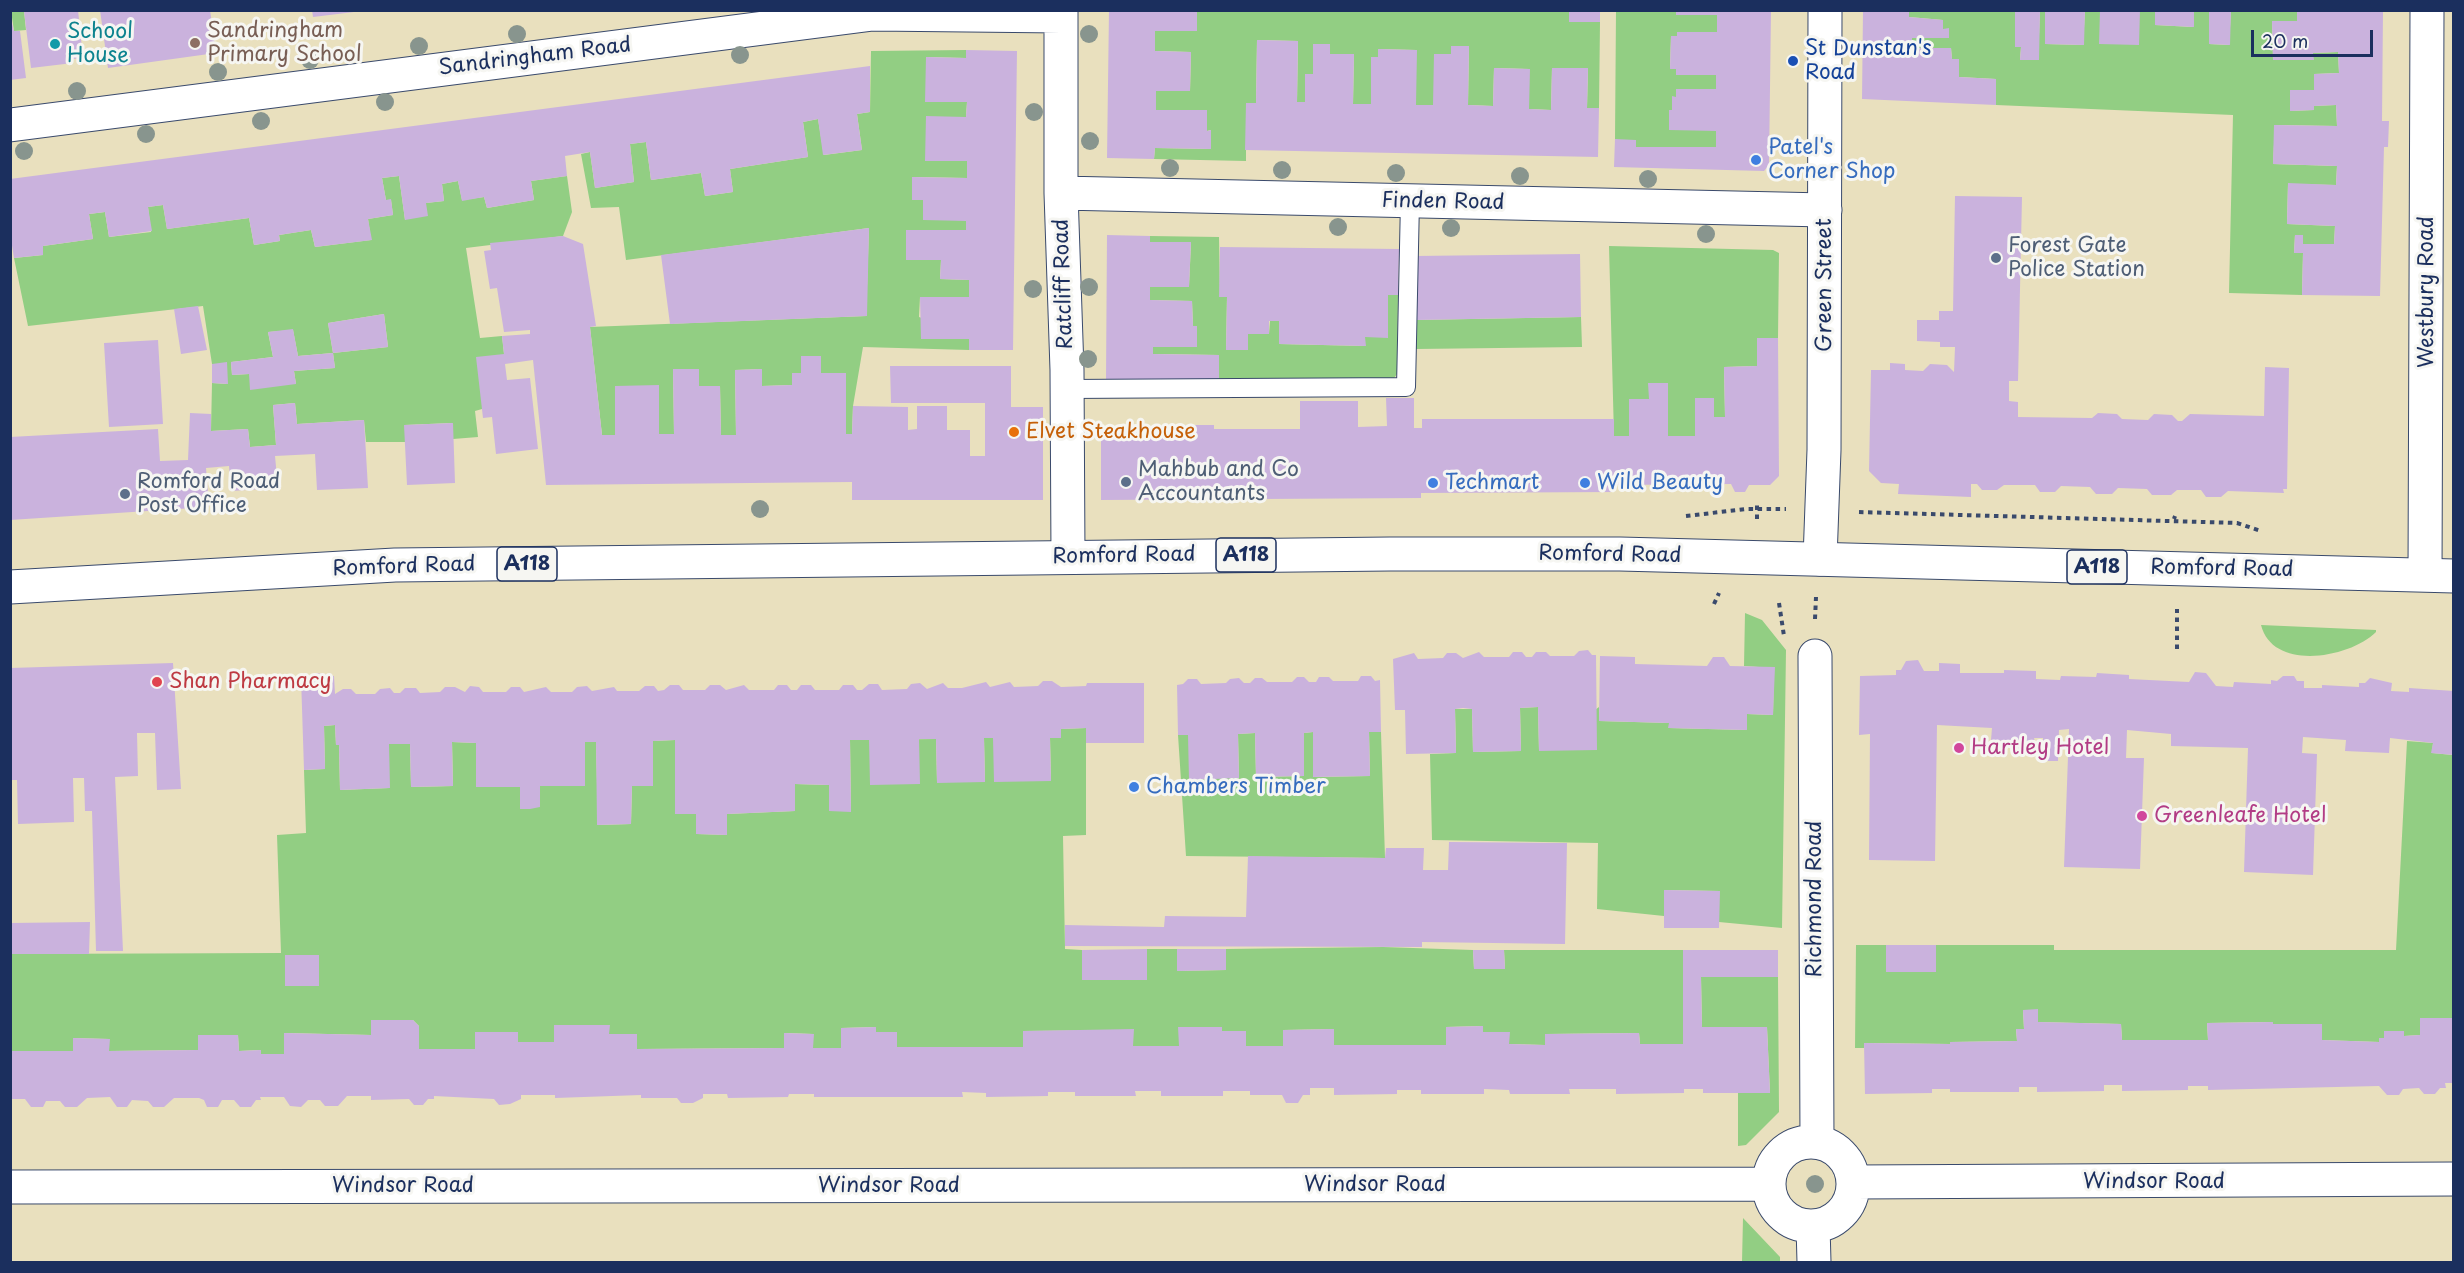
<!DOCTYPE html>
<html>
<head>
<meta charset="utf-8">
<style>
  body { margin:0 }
  #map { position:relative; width:2464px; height:1273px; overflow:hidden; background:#e9e0be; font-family:"Playpen Sans",sans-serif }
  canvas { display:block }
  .frame { position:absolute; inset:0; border:12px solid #1b2f5e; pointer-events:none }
  .scale { position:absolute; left:2251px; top:30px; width:122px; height:27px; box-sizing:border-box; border:3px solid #1b2f5e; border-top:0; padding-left:8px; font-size:18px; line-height:21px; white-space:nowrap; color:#1b2f5e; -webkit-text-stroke:4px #f6f6f2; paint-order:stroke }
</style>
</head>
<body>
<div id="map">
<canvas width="2464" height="1273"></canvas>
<div class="frame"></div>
<div class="scale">20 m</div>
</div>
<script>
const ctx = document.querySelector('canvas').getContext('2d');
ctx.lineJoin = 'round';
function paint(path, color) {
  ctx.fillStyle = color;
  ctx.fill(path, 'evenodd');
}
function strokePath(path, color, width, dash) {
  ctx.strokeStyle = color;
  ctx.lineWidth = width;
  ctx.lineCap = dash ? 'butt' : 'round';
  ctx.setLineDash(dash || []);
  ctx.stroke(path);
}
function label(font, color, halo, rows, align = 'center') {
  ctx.font = font + ' "Playpen Sans",sans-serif';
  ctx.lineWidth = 6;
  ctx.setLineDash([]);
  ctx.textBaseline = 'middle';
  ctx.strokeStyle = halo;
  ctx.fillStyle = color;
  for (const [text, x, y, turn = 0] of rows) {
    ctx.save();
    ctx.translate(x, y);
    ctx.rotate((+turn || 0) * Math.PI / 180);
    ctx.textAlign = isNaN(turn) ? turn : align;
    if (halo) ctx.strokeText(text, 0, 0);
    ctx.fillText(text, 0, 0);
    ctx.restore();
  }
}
const green = new Path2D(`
  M1569 10 1570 22H1600L1599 108H1587L1588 69 1552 68 1551 110 1529 109V69L1494 68 1493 106 1468 105 1469 46 1451 54 1433 105H1416V50L1378 49V57L1371 58V104H1353L1354 54H1330V44H1314L1313 74H1305V102H1297L1298 41 1257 40 1256 103H1246V161L1154 159 1155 148 1211 149V130L1207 131V110H1156V91H1190L1191 52 1155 51V31H1197V11Z
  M1676 10V15H1717V32H1677V36H1671L1670 68 1716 75V89H1676V97H1672V110L1716 131V147H1636L1615 139 1616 11Z
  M11 11H24L26 30 14 31Z
  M1909 11H2015V46L2021 47 2020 60H2038L2040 11H2045V44L2083 45 2085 11H2155V25L2193 27 2194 11H2209V44L2229 45 2231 11H2297V21L2272 22 2273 60H2313V53L2338 52 2339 73 2314 74V90H2290V111L2314 110V106L2336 105 2337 126 2275 125 2273 164 2337 166 2336 185 2288 184 2287 224 2335 226 2334 244H2303V235H2295L2294 253H2303L2302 295 2229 293 2233 115 1996 105V79L1959 77V59H1952L1951 48H1912V38H1949V29H1943V20L1909 17Z
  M966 50V58L926 57V102H967L966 117 926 161H967V178L912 177V199L923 200 966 221V230H906V259L941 260 940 279 969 280V297H920L919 317 922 318V339H969V350L863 347 853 406 852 434H846V373H821V356L801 373H792V385L762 386V369L735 370 736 435H721L720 386H699L698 369H673L674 434H659V386H615V435H602L590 327 866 316 869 228 626 260 619 207 591 208 581 154 590 152 595 188 634 182 630 144 646 142 651 180 701 173 705 196 733 192 730 169 808 157 803 122 818 119 824 155 862 150 857 114 870 112 871 51Z
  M399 176 405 220 426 203 444 201 442 184 458 181 462 200 484 197 487 208 534 200 531 181 567 176 572 212 563 236 466 248 480 338 502 336 504 354 482 409 475 411 478 437 453 439 452 423 405 425V442H366L364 420 297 424 295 403 273 405 276 445 250 447 248 429 211 431 212 383 227 384 212 364 203 306 28 326 14 258 43 255V246L93 239 89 214 105 212 109 237 151 232 148 207 163 205 167 229 249 218 254 245 280 241 279 235 311 230 315 247 371 240 368 219 393 215 391 200H386L382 178ZM384 314 388 347 333 353 328 323ZM293 330 298 356 333 353 335 368 294 371 296 384 249 374 232 375 231 362 273 357 268 332Z
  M1150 236 1219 237 1220 296 1227 297 1226 350H1248V334H1269L1270 321H1279V344L1365 346V337H1388V295H1398L1397 374 1392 381 1219 380V355L1153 354V347L1197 326H1193L1192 301 1150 300V287L1189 286 1191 243 1150 242Z
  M1609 246 1773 250 1779 253 1778 338H1757V366L1724 367 1725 417H1714V398H1695V436H1668V383L1649 384V399L1629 400V436H1614Z
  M1581 317 1582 347 1416 349V320Z
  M1745 613 1762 620 1786 650 1782 928 1719 922V891L1665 890 1664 916 1597 909 1598 843 1432 840 1430 754 1456 753 1455 709H1472L1473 752 1521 751 1520 708 1538 707 1539 751 1599 707V721L1669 723V728L1746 730 1747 714 1773 715 1774 668 1744 666Z
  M2261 625 2376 630V632C2350 658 2273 672 2261 625Z
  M335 725 336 745H339L340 790 389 788V744H410L411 787 453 786 452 742 476 743V787H520V808L540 786H585V742H596L598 825 631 824 632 786 653 785V741L675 740V813L696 814 697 834 727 835V814L795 811V784L829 785V811H851L850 740 936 739 937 782H985L984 738H993L1051 780 1050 738 1061 737V729L1086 728V835L1063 836 1065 949 1082 950V980H1146L1147 949H1177V971L1226 970V949L1383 947 1473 950 1474 969H1505L1504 950H1683V1044H1640L1639 1033 1546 1034 1545 1045 1509 1044V1032H1483V1026L1446 1027V1045H1334V1029L1284 1030 1283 1046H1246V1031H1222L1221 1027H1179V1046H1133V1030L1023 1031V1047H897L876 1032V1027L841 1028V1048H813V1034L785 1033 784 1048 637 1049V1034H609V1025H555L554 1042H518V1032H475V1049H419V1026L413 1020H371V1035L284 1033V1054H261L260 1050 239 1051 238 1035H199L198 1050 109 1051V1039L73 1038V1051H11L10 954 281 953 277 835 306 833 304 770 325 769 324 726Z
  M1313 732V777L1370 776 1369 732H1381L1385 858 1186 856 1178 735H1188L1216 778H1239L1238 734 1255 733 1256 777 1304 776V733Z
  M2407 741 2433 743 2432 753 2453 755V1018H2420V1035L2404 1036V1031H2385L2384 1038H2379V1042L2322 1040V1024H2273L2272 1022 2207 1023 2208 1040H2122L2121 1024 2038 1022 2023 1010 2024 1029H2016L2017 1041 1950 1042V1044L1864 1043V1048H1855L1856 945H1886V971L1936 945H2054V950H2396Z
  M1701 977H1778L1779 1112 1746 1145 1738 1146V1093H1770L1767 1027H1702Z
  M1743 1218 1780 1257V1262H1742Z`);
const building = new Path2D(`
  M78 10 83 58 72 59 73 63 31 68 24 11Z
  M100 10H210L216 53 108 68Z
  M312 10H354V12L313 17Z
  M1109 10H1197V31H1155V51L1191 52 1190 91H1156V110H1207V131L1211 130V149L1155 148 1154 159 1107 158Z
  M1569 10H1600V22H1569Z
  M1676 10H1771L1769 165 1764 171 1614 167 1615 139 1636 140V147H1716V131L1669 130V110H1672V96L1676 97V89H1716V75H1676V69H1670L1671 36H1677V32H1717V15H1676Z
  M1863 10H1909V17L1943 20V29L1949 28V38H1912V48H1951L1952 59H1959V77L1996 79V105L1862 99Z
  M2015 10H2040L2039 60H2020L2021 47H2015Z
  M2045 10H2085L2084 45 2045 44Z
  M2100 10H2140L2139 45 2099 44Z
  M2155 10H2194V27L2155 25Z
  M2209 10H2231L2230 45 2209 44Z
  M2297 10H2383L2382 121H2389L2388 147H2384L2380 296 2302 295 2303 253H2294L2295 235H2303V244H2334L2335 226 2287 224 2288 183 2336 185 2337 166 2273 164 2274 125 2337 126 2336 105 2314 106V110L2290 111V90H2314V74L2339 73 2338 52 2313 53 2314 60H2273L2272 21H2297Z
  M10 15 14 31H20L26 78 10 80Z
  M1257 40 1298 41 1297 102H1305V74H1313V44H1330V54H1354L1353 104H1371V57H1378V49L1417 50 1416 105H1433L1434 54H1451V46H1469L1468 105 1493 106 1494 68 1530 69 1529 109 1551 110 1552 68H1588L1587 108H1599L1598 157 1245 150 1246 103H1256Z
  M966 50 1017 51 1013 350H969V339H921L920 297H969V280L940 279 941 260H906V230H966V221L923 220V200H912V177L967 178V161H925L926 116 966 117 967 102H925L926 57 966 58Z
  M870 66V112L857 114 862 150 823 155 818 119 803 122 808 157 730 169 733 192 705 196 701 173 651 180 646 142 630 144 634 182 595 188 590 152 565 156 567 176 531 181 534 200 487 208 484 197 462 201 458 181 442 184 444 201 426 203 428 216 405 220 399 176 382 178 386 200 391 199 393 215 368 219 372 240 315 247 311 230 279 235 280 241 254 245 249 218 167 229 163 205 148 207 152 231 109 237 105 212 89 214 93 239 43 246V255L14 258 10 233V179Z
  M1955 196 2022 197 2018 381H2009V401L2018 402V417L2092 418 2098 413 2117 414 2122 419 2148 420 2154 414 2172 415 2178 421H2182L2190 414 2264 416 2265 367 2289 368 2287 489H2283L2284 493 2228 491 2221 497H2206L2201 490H2177L2171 495H2152L2147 489 2118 488 2112 494H2096L2090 487 2061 486 2055 492H2040L2035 485H2004L1997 490H1982L1977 484H1971V497L1898 494 1899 484 1881 483 1869 471 1871 370H1890V363L1905 364V370L1923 371 1930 364 1947 365 1954 372 1955 347H1940V342L1917 341V320H1939V311H1953Z
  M869 228 867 316 670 324 661 255Z
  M1107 235 1150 236V242H1191L1189 287H1150V300L1192 301 1193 326H1197V347H1153V354L1219 355V380L1106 379Z
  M563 236 583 244 596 326 590 327 602 435H615V386L659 385V434H674L673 369H699V386H720L721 435H736L735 370 762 369V386L792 385V373H801V356H821V373H846V434H852L853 406 908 407V430L917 429V406H947V430H970V456H985V403H891L890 366H1011V407H1043V500H852V482L546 485 533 360 505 364 507 380 530 378 538 449 496 454 492 417 483 418 476 357 504 354 502 336 530 334V330L504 332 497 288 490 289 484 251 491 250 490 243Z
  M1220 247 1399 249 1398 295H1388V338L1365 337 1366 346 1279 344V321H1269V334H1248V350H1226L1227 297H1219Z
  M1580 254 1581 317 1416 320 1415 256Z
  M198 306 207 350 181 354 174 309Z
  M384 314 388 347 333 353 328 323Z
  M293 329 298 356 333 353 335 368 294 371 296 384 250 390 249 374 232 375 231 362 273 357 268 332Z
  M1757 338H1778L1779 476 1770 485H1749L1745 492H1735L1731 484 1614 485V492L1421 493V498L1101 500V430L1184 429V425H1214V429H1300V401H1358V427L1387 426 1386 398H1414V428H1422V419H1614V436H1629V399H1649L1648 383H1668V436H1695V398H1714V417H1725L1724 367 1757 366Z
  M158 340 163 424 109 427 104 343Z
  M227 362 228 384 212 383V364Z
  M295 403 297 424 364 420 368 488 317 490 315 454 275 456 278 488 231 491 229 466 206 468 209 507 10 520V437L158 429 160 461 188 460 190 413 211 414V431L248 429 250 447 276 445 273 405Z
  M453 423 455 483 407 485 404 425Z
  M1588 650 1592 655H1596L1597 750 1539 751 1538 707 1520 708 1521 751 1473 752 1472 709 1463 708 1455 709 1456 753 1406 754 1405 710H1395L1393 659 1414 653 1418 659 1443 658 1447 653H1456L1463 658 1479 652 1484 657H1509L1513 652H1522L1526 657H1532L1536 652H1546L1550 656H1574L1579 651Z
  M1600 656 1635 657V664L1707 666 1713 657H1724L1730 666 1775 667 1773 715 1747 714V730L1668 728 1669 723 1599 721Z
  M1918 660 1924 671H1939V663L1960 664V673H2004V670L2036 671V679L2060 680 2061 676 2096 677 2097 673 2129 675V679L2189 682 2195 672 2206 673 2216 686 2233 687 2234 682 2271 684V680L2277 681 2283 676H2294L2297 681H2304V688H2322V685L2359 687V683H2365L2370 678 2392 683 2391 691 2409 692V688L2454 691V755L2431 753 2433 743 2390 738 2389 753 2345 751 2346 740 2303 737 2302 753 2317 754 2313 875 2244 872 2248 748 2171 746V734L2127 730 2126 758H2144L2140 869 2064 867 2069 729 2059 730 2058 761H2043V738H2034L2035 742H2029L2022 751H2012L2007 741 1991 740 1992 728 1937 725 1935 861 1869 860 1870 734 1859 735 1860 676 1896 675V670H1901L1906 661Z
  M173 663 181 789 157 790 155 733H137L138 776 115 777 123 951H96L92 811H85L84 778H73L74 822 18 824 17 780H10V668Z
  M316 673 334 676 335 694 343 689H351L356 694H375L380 689 390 688 394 693H400L405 688H416L420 693 440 692 445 687H455L465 692 470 686 479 687 483 692H506L511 687H520L524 692 546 687 551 692H572L577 687 587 686 592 691 614 687 617 691H639L645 686H654L658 691 664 690 670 685H679L683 690H705L710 685H720L726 690 744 685 749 690H774L778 685H787L791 690H797L801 685H811L815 690H839L843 685H853L857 690H862L869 684H878L882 690 907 689 911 684 920 683 927 689 943 683 948 688H962L986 682 990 687 1010 682 1014 687 1038 686 1043 681H1052L1061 687 1086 686 1087 683H1144V743H1086V728L1061 729V738H1050L1051 781 994 782 993 738H984L985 782 937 783 936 739H919L920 784 870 785 869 740H850L851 812 829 811V785L795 784V811L727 814V835L696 834V814H675V740L653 741V786H632L631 824 597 825 596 742H585V786H540V807L530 809H520V787H476V743L452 742 453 786 411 787 410 744H389L390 788 340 790 339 745H336L335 725 324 726 325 769 304 770 301 677H311Z
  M1361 676H1371L1375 681 1380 680 1381 732H1369L1370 776 1313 777V732L1304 733V776L1256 777 1255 733 1238 734 1239 778 1189 780 1188 735H1178L1177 685 1183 684 1188 679H1197L1201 684 1226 683 1230 679 1239 678 1244 683H1250L1255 678H1262L1267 682H1292L1297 677H1304L1309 682H1316L1319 677H1329L1333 681H1358Z
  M1449 842 1567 843 1565 944 1422 942V947L1065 946V925L1164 927 1165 916 1246 917 1248 856 1385 858 1386 848H1424L1423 870H1448Z
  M1664 890 1720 891 1719 928H1664Z
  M90 922 89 954H10V923Z
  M1886 945H1936V972H1886Z
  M1147 949V980H1082V950Z
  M1177 949H1226V970L1177 971Z
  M1473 950H1504L1505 969H1474Z
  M1683 950H1778V977H1701L1702 1027H1767L1770 1093H1703V1089H1684V1093L1616 1094V1089H1569L1570 1094H1510L1509 1090 1484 1089V1094H1421V1090H1397V1094L1334 1095V1088H1310V1095H1303L1298 1103H1286L1282 1095H1250V1091H1223V1096H1161V1091H1135L1136 1096H1075V1092H1048V1096L986 1097V1093L962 1092 963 1097H814V1094H789L788 1097 728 1098 727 1094H703V1098L693 1103H681L677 1098H641V1095L555 1098V1095H521V1099L510 1104 499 1105 494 1099 434 1096V1099H428L423 1105H414L409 1099 371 1100V1096H347L338 1106H325L320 1100H308L301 1107 290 1106 284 1097H260L261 1100H256L251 1107H240L234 1100H222L218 1107H207L204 1100 199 1098H174L164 1107H153L148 1101 132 1100 127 1107H117L110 1097 87 1098 77 1107H65L60 1101H46L43 1107H31L25 1099H10V1051H73V1038L110 1039 109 1051 198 1050V1035H238L239 1051 261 1050V1054H284V1033L371 1035V1020H413L419 1026V1049H475V1032H518V1042H554V1025H610L609 1034H637V1049L784 1048V1033L814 1034 813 1048H841V1028L876 1027V1032H897V1047H1023V1031L1134 1029 1133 1046H1179L1178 1027H1222V1031H1246V1046H1283V1030L1334 1029V1045H1446V1027L1483 1026V1032H1510L1509 1044 1545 1045V1034L1639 1033 1640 1044H1683Z
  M285 955H319V986H285Z
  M2038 1009V1022L2121 1024 2122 1040H2208L2207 1023 2273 1022V1024H2322V1040L2379 1042V1038H2384V1031H2404V1036L2420 1035V1018H2454V1083H2445L2446 1088H2440L2435 1094H2424L2419 1088 2403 1089 2399 1095H2387L2379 1086 2208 1090V1086H2188V1090L2122 1091V1085H2104V1091L2037 1092V1087H2019V1092H1950V1089H1932V1093L1865 1094 1864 1043 1950 1044V1042L2017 1041 2016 1029H2024L2023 1010Z`);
const path = new Path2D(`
  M1859 512 2237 523 2261 531
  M1686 516 1746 509H1786
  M1757 519V503
  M2174 519 2175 516
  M1779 603 1784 636
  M1714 604 1719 593
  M1815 619 1816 597
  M2177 649V609`);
const service = new Path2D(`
  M1067 389 1406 387 1410 201`);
const minor = new Path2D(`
  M1061 10V193L1067 370 1068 557
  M10 125 873 14 1061 16
  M1061 193 1825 210
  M2425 574 2427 10
  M1815 656 1817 1142
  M1769 1184a42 42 0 1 1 84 0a42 42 0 1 1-84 0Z
  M1854 1182 2454 1179
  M10 1187 1768 1184
  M1813 1226 1814 1262`);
const secondary = new Path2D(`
  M1820 559 1824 450 1825 10`);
const primary = new Path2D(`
  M10 587 395 565 1390 554H1620L2454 576`);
const trees = [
  [517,34],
  [1089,34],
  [419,46],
  [740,55],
  [310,60],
  [218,72],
  [77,91],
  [385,102],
  [1034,112],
  [261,121],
  [146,134],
  [1090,141],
  [24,151],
  [1170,168],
  [1282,170],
  [1396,173],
  [1520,176],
  [1648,179],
  [1338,227],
  [1451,228],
  [1706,234],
  [1089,287],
  [1033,289],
  [1088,359],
  [760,509],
  [1815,1184]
];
const markers = [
  [195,43,6,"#8d6e63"],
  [55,44,6,"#0f9aa8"],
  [1793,61,6,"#1a4fb4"],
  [1756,160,6,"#3f7fe0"],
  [1996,258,6,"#5c6f8a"],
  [1014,432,6,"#e8710a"],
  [1126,482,6,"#5c6f8a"],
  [1433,483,6,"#3f7fe0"],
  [1585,483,6,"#3f7fe0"],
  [125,494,6,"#5c6f8a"],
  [157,682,6,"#e0444e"],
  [1959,748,6,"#d1479c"],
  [1134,787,6,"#3f7fe0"],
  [2142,816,6,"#d1479c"]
];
const shields = [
  [1246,555,60],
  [527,564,60],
  [2097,567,60]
];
const shieldNames = [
  ["A118",1246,555],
  ["A118",527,564],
  ["A118",2097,567]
];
const educationNames = [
  ["Sandringham",207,31],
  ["Primary School",207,55]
];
const cultureNames = [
  ["School",67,32],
  ["House",67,56]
];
const transitNames = [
  ["St Dunstan's",1805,49],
  ["Road",1805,73]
];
const streetNames = [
  ["Sandringham Road",535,57,-7],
  ["Finden Road",1443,202,1],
  ["Ratcliff Road",1064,284,-92],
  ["Green Street",1825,285,-90],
  ["Westbury Road",2427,292,-90],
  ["Romford Road",1610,555,1],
  ["Romford Road",1124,556,-1],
  ["Romford Road",404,567,-2],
  ["Romford Road",2222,569,1],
  ["Richmond Road",1815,899,-90],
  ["Windsor Road",2154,1182],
  ["Windsor Road",1375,1185],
  ["Windsor Road",403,1186],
  ["Windsor Road",889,1186]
];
const shopNames = [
  ["Patel's",1768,148],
  ["Corner Shop",1768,172],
  ["Techmart",1445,483],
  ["Wild Beauty",1597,483],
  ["Chambers Timber",1146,787]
];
const serviceNames = [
  ["Forest Gate",2008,246],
  ["Police Station",2008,270],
  ["Mahbub and Co",1138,470],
  ["Accountants",1138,494],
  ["Romford Road",137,482],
  ["Post Office",137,506]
];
const foodNames = [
  ["Elvet Steakhouse",1026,432]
];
const healthNames = [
  ["Shan Pharmacy",169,682]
];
const hotelNames = [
  ["Hartley Hotel",1971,748],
  ["Greenleafe Hotel",2154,816]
];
paint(green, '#92ce83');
paint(building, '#cab2dd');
strokePath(service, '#3a4a6c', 20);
strokePath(minor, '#3a4a6c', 35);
strokePath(secondary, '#3a4a6c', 35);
strokePath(primary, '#3a4a6c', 35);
strokePath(path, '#3a4a6c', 4, [4.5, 4.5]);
strokePath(service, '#fff', 18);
strokePath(minor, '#fff', 33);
strokePath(secondary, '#fff', 33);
strokePath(primary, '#fff', 33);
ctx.fillStyle = '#88958e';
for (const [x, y] of trees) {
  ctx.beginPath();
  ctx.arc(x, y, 9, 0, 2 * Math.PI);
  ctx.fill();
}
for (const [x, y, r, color] of markers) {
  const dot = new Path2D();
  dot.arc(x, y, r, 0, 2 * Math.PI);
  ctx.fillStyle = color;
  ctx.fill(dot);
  strokePath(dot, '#f6f6f2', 2);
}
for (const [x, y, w] of shields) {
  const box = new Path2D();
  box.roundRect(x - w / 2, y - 17, w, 34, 4.5);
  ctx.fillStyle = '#f6f6f2';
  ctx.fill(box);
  strokePath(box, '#1b2f5e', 1.5);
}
label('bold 20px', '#1b2f5e', null, shieldNames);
label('21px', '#785e54', '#f6f6f2', educationNames, 'left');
label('21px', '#0d838f', '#f6f6f2', cultureNames, 'left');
label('21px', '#164399', '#f6f6f2', transitNames, 'left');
label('21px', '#1b2f5e', '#f6f6f2', streetNames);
label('21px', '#366cbe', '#f6f6f2', shopNames, 'left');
label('21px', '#4e5e75', '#f6f6f2', serviceNames, 'left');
label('21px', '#c56008', '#f6f6f2', foodNames, 'left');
label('21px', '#be3a42', '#f6f6f2', healthNames, 'left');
label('21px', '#b23c85', '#f6f6f2', hotelNames, 'left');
</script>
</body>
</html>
